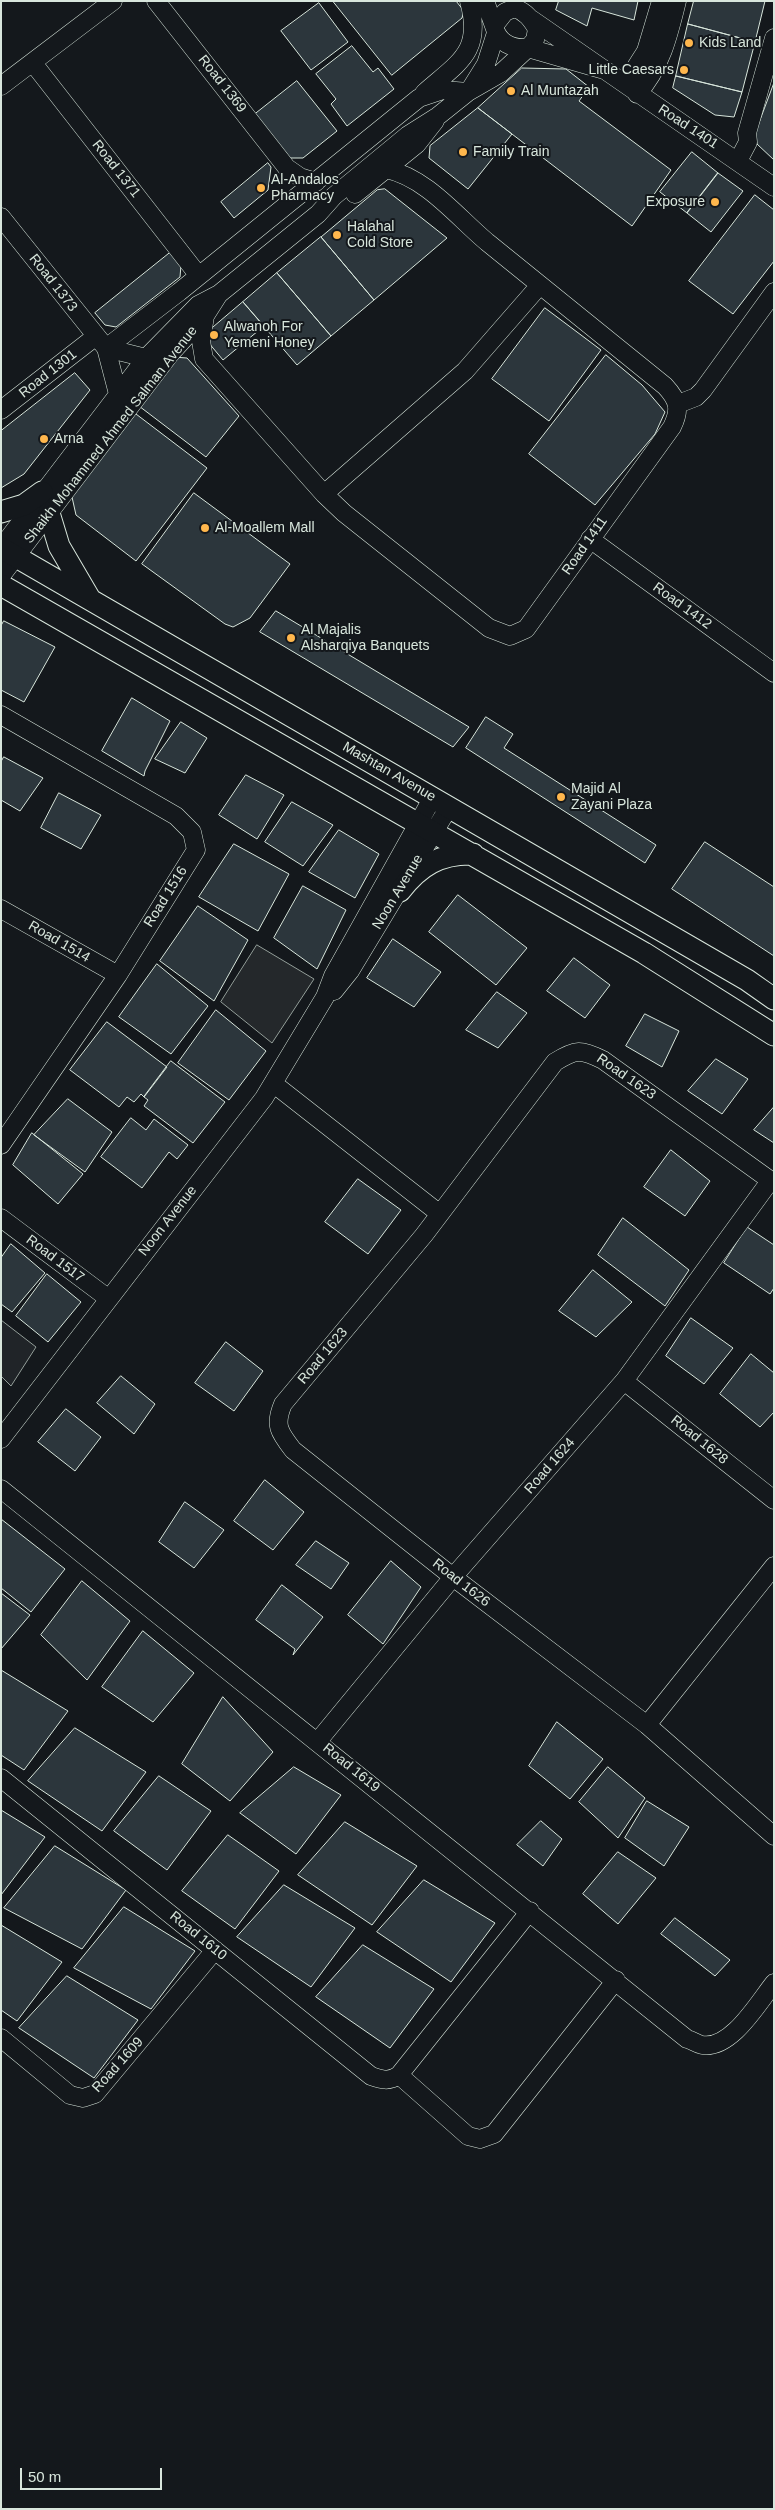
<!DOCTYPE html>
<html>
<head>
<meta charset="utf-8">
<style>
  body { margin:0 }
  #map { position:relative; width:775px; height:2510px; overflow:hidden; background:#14181c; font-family:Arial,sans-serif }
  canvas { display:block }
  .frame { position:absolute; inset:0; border:2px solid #d8e6dc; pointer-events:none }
  .scale { position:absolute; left:20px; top:2468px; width:142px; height:22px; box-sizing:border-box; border:2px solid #d8e6dc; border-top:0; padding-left:6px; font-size:15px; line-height:18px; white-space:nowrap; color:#d8e6dc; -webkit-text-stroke:4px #14181c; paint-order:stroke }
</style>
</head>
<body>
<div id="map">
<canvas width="775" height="2510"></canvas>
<div class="frame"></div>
<div class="scale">50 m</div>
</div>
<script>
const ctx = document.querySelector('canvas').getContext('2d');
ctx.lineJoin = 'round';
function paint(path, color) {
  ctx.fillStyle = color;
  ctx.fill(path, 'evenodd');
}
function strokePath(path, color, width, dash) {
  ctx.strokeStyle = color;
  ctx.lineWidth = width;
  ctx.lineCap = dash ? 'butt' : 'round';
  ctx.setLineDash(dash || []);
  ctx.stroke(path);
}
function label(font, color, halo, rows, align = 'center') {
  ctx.font = font + ' Arial,sans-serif';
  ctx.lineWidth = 4;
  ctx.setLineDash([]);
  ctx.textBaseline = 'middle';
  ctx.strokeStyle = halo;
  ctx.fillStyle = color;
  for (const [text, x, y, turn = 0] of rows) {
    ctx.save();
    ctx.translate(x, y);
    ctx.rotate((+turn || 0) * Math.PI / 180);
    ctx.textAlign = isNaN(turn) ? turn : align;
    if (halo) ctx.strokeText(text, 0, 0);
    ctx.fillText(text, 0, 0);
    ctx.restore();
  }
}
const green = new Path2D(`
  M1 1320 36 1347 11 1386 1 1376Z`);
const parking = new Path2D(`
  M257 945 314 979 272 1043 221 1002Z`);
const building = new Path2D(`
  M333 1H456L464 11 462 18 392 75Z
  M559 1H638L634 20 592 8 587 26 556 10Z
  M694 1H765L755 42 688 24Z
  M319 3 348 42 311 70 281 31Z
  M688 24 755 42 742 92 676 76Z
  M352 46 373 72 378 68 394 89 347 126 331 104 336 99 316 74Z
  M522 68 566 69 589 87 579 101 671 170 632 226 478 108Z
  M676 76 742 92 734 117 715 115 673 88Z
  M297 81 337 131 303 158H288L254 115Z
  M774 83V160L757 144 755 134Z
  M478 108 512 134 468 189 429 158 430 146Z
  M692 152 718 173 687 213 660 192Z
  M268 163 271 167 268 190 234 218 221 202Z
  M718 173 743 191 711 232 687 213Z
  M385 189 447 238 374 300 321 237 377 190Z
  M755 195 774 210V261L733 314 689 281Z
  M321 237 374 300 331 336 277 273Z
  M171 252 181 265 180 277 116 327 105 325 95 313Z
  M277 273 331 336 297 365 243 302Z
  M243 302 264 326 223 360 203 336Z
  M545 308 601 350 549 421 492 379Z
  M606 355 642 385 665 412 655 434 595 505 529 454Z
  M173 357 187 358 239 416 206 457 135 403Z
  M75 373 90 390 24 474 1 488V431Z
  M136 414 207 468 136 561 76 515 72 497Z
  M194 493 290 564 250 618 233 627 225 624 142 564Z
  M276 611 469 727 453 747 260 632Z
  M4 621 55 647 24 702 1 690V626Z
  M132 698 170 721 145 771 144 776 102 751Z
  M486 717 513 734 504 748 656 845 645 863 466 748Z
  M181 722 207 738 185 773 155 759Z
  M4 757 43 778 20 811 1 800V762Z
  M246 775 284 795 257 839 219 815Z
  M59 793 101 815 81 849 41 828Z
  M292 802 333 825 303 866 265 842Z
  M339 830 379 854 355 898 309 872Z
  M705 842 774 887V956L672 889Z
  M234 844 289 874 258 931 199 897Z
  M303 886 346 910 317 969 274 938Z
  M458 895 527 948 496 985 429 932Z
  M198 906 248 940 214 1001 160 961Z
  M393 939 441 972 414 1007 367 978Z
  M574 958 610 985 585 1018 547 991Z
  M157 964 208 1006 171 1054 119 1017Z
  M497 992 527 1013 498 1048 466 1030Z
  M216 1010 266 1051 229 1100 178 1063Z
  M645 1014 679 1031 662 1067 626 1046Z
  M107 1022 167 1067 144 1097 141 1094 134 1102 127 1097 119 1107 70 1070Z
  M716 1059 748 1079 722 1114 688 1091Z
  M171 1061 225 1102 193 1143 144 1106 148 1100 144 1097Z
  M68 1099 112 1132 85 1172 34 1135Z
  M774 1107V1143L754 1130Z
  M131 1118 146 1130 154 1119 188 1145 177 1159 169 1152 142 1188 101 1157Z
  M32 1133 83 1174 58 1204 13 1165Z
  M671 1150 710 1181 685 1216 644 1187Z
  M358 1179 401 1210 368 1254 325 1222Z
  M623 1218 689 1270 665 1306 598 1255Z
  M747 1227 774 1245V1288L770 1294 724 1263Z
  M11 1244 45 1273 12 1312 1 1304V1258Z
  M593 1270 632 1302 596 1337 559 1311Z
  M47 1274 81 1302 48 1342 16 1316Z
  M691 1318 733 1348 704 1384 666 1356Z
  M226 1342 263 1371 234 1411 195 1383Z
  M751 1354 774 1373V1412L760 1427 720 1394Z
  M121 1376 155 1404 134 1434 97 1403Z
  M66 1409 101 1437 75 1471 38 1442Z
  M265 1480 304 1512 273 1550 234 1521Z
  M185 1502 224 1530 194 1568 159 1542Z
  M1 1519 65 1569 31 1612 1 1588Z
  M316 1541 349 1563 331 1589 296 1565Z
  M391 1561 421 1587 383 1644 348 1615Z
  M82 1581 130 1621 87 1680 41 1635Z
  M282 1585 323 1617 293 1655 295 1649 256 1620Z
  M1 1593 30 1615 1 1649Z
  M143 1631 194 1673 153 1722 102 1687Z
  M1 1670 68 1711 24 1770 1 1755Z
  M223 1697 273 1752 230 1801 182 1764Z
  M557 1722 603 1759 570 1799 529 1766Z
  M75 1728 146 1772 102 1831 28 1781Z
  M294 1767 341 1795 296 1854 240 1813Z
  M608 1767 645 1798 618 1838 579 1802Z
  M159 1776 211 1811 167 1870 114 1831Z
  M647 1801 689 1827 664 1866 625 1838Z
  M1 1810 45 1837 1 1895Z
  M541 1821 562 1839 543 1866 517 1845Z
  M345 1822 417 1866 372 1925 298 1875Z
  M228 1835 279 1871 235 1929 182 1891Z
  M55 1846 126 1890 82 1949 4 1908Z
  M618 1852 656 1878 618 1924 583 1894Z
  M424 1880 495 1923 451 1982 377 1932Z
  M284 1885 355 1928 311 1987 237 1937Z
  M124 1907 195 1951 151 2009 74 1968Z
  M675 1918 730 1960 715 1976 661 1934Z
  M1 1925 62 1962 17 2021 1 2010Z
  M363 1945 434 1989 390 2048 316 1997Z
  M67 1976 138 2020 94 2078 19 2028Z`);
const minor = new Path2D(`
  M156 1 287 168 300 177 316 182
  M485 1 494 26
  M515 8C526 12 531 19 537 29L535 40 528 48C512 49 498 43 494 26L505 12Z
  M531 19 774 187
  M33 63 199 276
  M625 84 646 51 661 1
  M1 86 113 1
  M471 88 486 64 496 33
  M424 93C459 62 483 52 469 1
  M637 94C661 68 669 34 677 1
  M738 161 748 142 747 133 774 38
  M355 194 417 144 435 121
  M1 217 106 348
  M106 348 179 292 419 98 443 90 468 92
  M106 348 118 394
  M106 348 146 358
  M204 359 324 494 344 513 489 628 510 636 526 629 672 427C681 409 678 400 665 386 605 338 546 290 487 242 456 216 427 178 386 169
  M204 359 201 341 205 316
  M678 404 696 397 703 390 774 292
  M1 410 95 337
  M324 494 465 371 540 285
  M590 539 774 673
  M1 548 146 358 198 305 219 294 318 214 334 196 408 135 438 116 468 92 501 73 528 48 601 69
  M1 576 170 354 205 316 219 294
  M1 715 176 816 192 832 196 850 118 975 1 1145
  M1 909 118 975
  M334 991 350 971 449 807
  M274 1084 440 1214
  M774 1183 603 1060C581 1049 576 1049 555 1062L424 1235 283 1404C274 1425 279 1432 293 1450L453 1577 647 1725 774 1836
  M1 1218 109 1299
  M624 1381 774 1500
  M1 1439 264 1098 325 997 333 976 433 797
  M1 1489 687 2039C692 2040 697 2044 702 2045 731 2050 758 2003 774 1983
  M647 1725 774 1566
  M318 1741 453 1577 624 1381 770 1181
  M1 1778 371 2076C382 2080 389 2082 399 2075L530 1911
  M1 2038 70 2095 83 2098 95 2094 215 1950
  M399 2075 468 2136 480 2139 494 2134 616 1980`);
const tertiary = new Path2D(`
  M1 512 24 505 42 492
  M49 513 59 546 90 599
  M1 548 747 980 774 999
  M1 585 644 953 774 1035
  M400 891C419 866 440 853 473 854`);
const markers = [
  [689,43,5,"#ffb74d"],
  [684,70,5,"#ffb74d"],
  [511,91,5,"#ffb74d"],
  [463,152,5,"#ffb74d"],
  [261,188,5,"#ffb74d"],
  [715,202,5,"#ffb74d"],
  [337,235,5,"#ffb74d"],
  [214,335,5,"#ffb74d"],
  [44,439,5,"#ffb74d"],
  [205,528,5,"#ffb74d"],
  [291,638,5,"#ffb74d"],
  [561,797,5,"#ffb74d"]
];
const poiNames = [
  ["Kids Land",699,43],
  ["Little Caesars",674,70,"right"],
  ["Al Muntazah",521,91],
  ["Family Train",473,152],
  ["Al-Andalos",271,180],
  ["Pharmacy",271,196],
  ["Exposure",705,202,"right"],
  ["Halahal",347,227],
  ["Cold Store",347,243],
  ["Alwanoh For",224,327],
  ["Yemeni Honey",224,343],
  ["Arna",54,439],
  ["Al-Moallem Mall",215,528],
  ["Al Majalis",301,630],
  ["Alsharqiya Banquets",301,646],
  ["Majid Al",571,789],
  ["Zayani Plaza",571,805]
];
const streetNames = [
  ["Road 1369",222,84,52],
  ["Road 1401",688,127,33],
  ["Road 1371",116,169,52],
  ["Road 1373",53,283,52],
  ["Road 1301",48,374,-38],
  ["Shaikh Mohammed Ahmed Salman Avenue",111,435,-52],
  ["Road 1411",585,546,-55],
  ["Road 1412",682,606,36],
  ["Mashtan Avenue",389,772,30],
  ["Noon Avenue",398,892,-59],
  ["Road 1516",166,897,-58],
  ["Road 1514",59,942,30],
  ["Road 1623",626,1077,35],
  ["Noon Avenue",168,1221,-52],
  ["Road 1517",55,1259,37],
  ["Road 1623",323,1356,-50],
  ["Road 1628",699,1440,39],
  ["Road 1624",550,1466,-49],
  ["Road 1626",461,1583,38],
  ["Road 1619",351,1768,39],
  ["Road 1610",198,1936,39],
  ["Road 1609",118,2065,-48]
];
paint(green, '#202428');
strokePath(green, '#939e99', 1);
paint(parking, '#24282b');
strokePath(parking, '#939e99', 1);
paint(building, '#2c363c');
strokePath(building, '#d8e6dc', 1);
strokePath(minor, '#d8e6dc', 19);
strokePath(tertiary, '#d8e6dc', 23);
strokePath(minor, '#14181c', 18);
strokePath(tertiary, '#14181c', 21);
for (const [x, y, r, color] of markers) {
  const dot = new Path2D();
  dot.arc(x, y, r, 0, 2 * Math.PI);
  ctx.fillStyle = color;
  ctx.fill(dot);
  strokePath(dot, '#14181c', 2);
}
label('14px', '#d8e6dc', '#14181c', poiNames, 'left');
label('14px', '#d8e6dc', '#14181c', streetNames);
</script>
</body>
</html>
